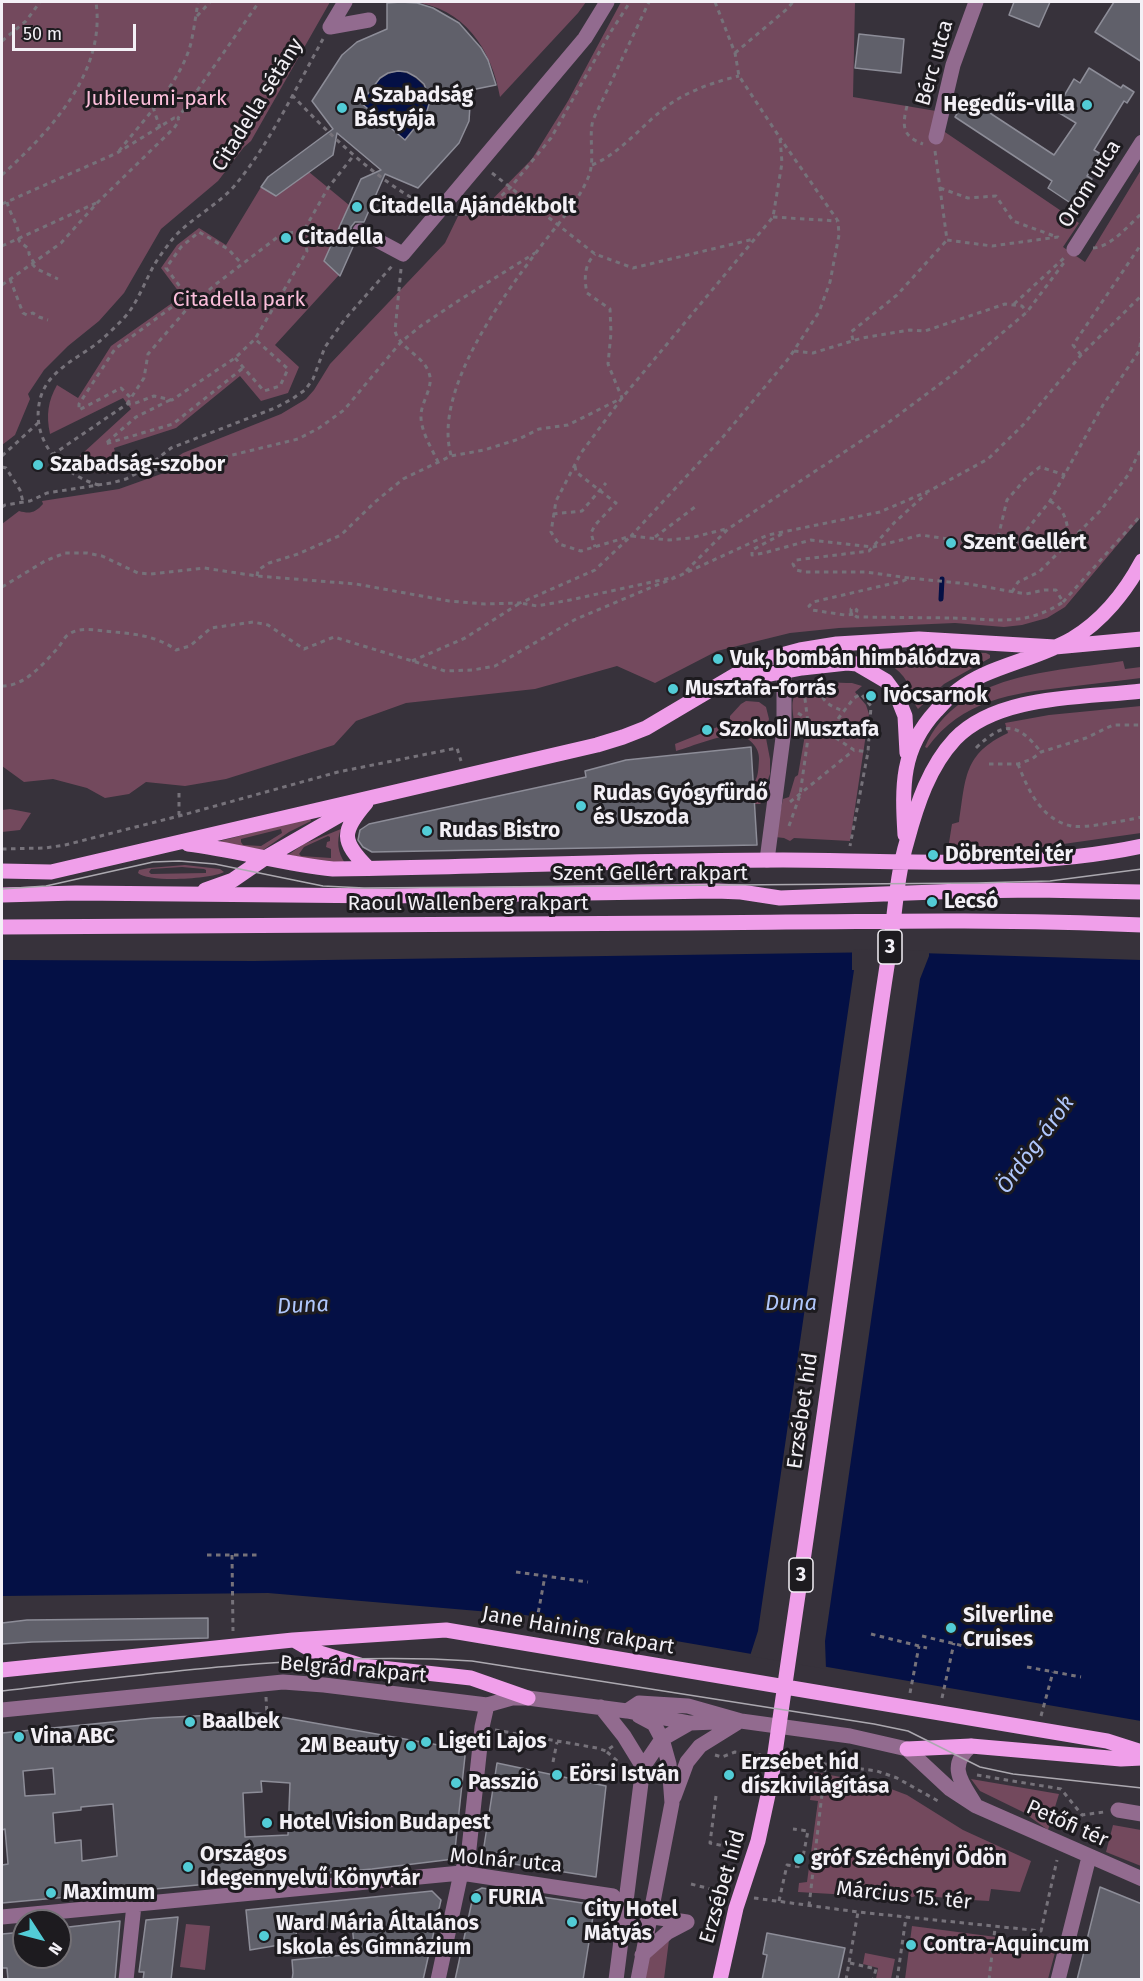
<!DOCTYPE html>
<html>
<head>
<meta charset="utf-8">
<style>
  body { margin:0 }
  #map { position:relative; width:1143px; height:1981px; overflow:hidden; background:#37323b; font-family:"Fira Sans",sans-serif }
  canvas { display:block }
  .frame { position:absolute; inset:0; border:3px solid #f3f0f6; pointer-events:none }
  .north { position:absolute; left:12px; top:1909px; width:60px; height:60px; box-sizing:border-box; background:#1d1b1f; border:2px solid #737075; border-radius:50%; rotate:126deg; font-size:16px; font-weight:700; line-height:24px; text-align:center; color:#f3f0f6 }
  .north::after { content:''; display:block; margin:auto; width:21px; height:27px; background:#52ccd6; clip-path:polygon(50% 0,100% 100%,50% 72%,0 100%) }
  .scale { position:absolute; left:12px; top:24px; width:124px; height:27px; box-sizing:border-box; border:3px solid #f3f0f6; border-top:0; padding-left:8px; font-size:18px; line-height:21px; white-space:nowrap; color:#f3f0f6; -webkit-text-stroke:4px #1d1b1f; paint-order:stroke }
</style>
</head>
<body>
<div id="map">
<canvas width="1143" height="1981"></canvas>
<div class="frame"></div>
<div class="north">N</div>
<div class="scale">50 m</div>
</div>
<script>
const ctx = document.querySelector('canvas').getContext('2d');
ctx.lineJoin = 'round';
function paint(path, color) {
  ctx.fillStyle = color;
  ctx.fill(path, 'evenodd');
}
function strokePath(path, color, width, dash) {
  ctx.strokeStyle = color;
  ctx.lineWidth = width;
  ctx.lineCap = dash ? 'butt' : 'round';
  ctx.setLineDash(dash || []);
  ctx.stroke(path);
}
function label(font, color, halo, rows, align = 'center') {
  ctx.font = font + ' "Fira Sans",sans-serif';
  ctx.lineWidth = 6;
  ctx.setLineDash([]);
  ctx.textBaseline = 'middle';
  ctx.strokeStyle = halo;
  ctx.fillStyle = color;
  for (const [text, x, y, turn = 0] of rows) {
    ctx.save();
    ctx.translate(x, y);
    ctx.rotate((+turn || 0) * Math.PI / 180);
    ctx.textAlign = isNaN(turn) ? turn : align;
    if (halo) ctx.strokeText(text, 0, 0);
    ctx.fillText(text, 0, 0);
    ctx.restore();
  }
}
const green = new Path2D(`
  M2 2H330L251 141 244 147 218 181 161 229 124 293 99 321 68 346 44 370 28 394 30 399 15 435 2 445Z
  M412 2H586L578 13 500 97C492 50 464 7 412 2Z
  M621 2H855L853 97 942 112 939 128 1079 223 1063 247 1085 262 1141 170V517L1065 607 1047 618 1022 625 1004 627 955 623 839 628 790 633 717 651 655 683 617 666 535 689 406 703 356 721 334 745 226 779 185 786 146 782 129 794 105 798 87 788 53 779 24 782 2 766V524L19 511C30 514 35 513 43 504L42 501 119 489 175 469 174 459 183 453 281 414 306 399 314 390 330 364 445 243 460 212 474 218 532 159 568 101Z
  M309 172 349 205 324 261 339 275 275 345 299 367 288 393 261 401 240 376 176 428 114 448 120 472C102 475 88 473 71 464L131 409 123 398 50 434C46 415 48 401 57 385L78 398 111 346 182 296 161 268 177 245 199 228 226 245 261 187 276 196Z
  M946 652 986 653 990 655V658L944 684 918 709C912 701 911 691 907 682 899 667 883 660 868 658V653Z
  M1123 661 1125 669 1141 667V678C1117 681 1092 684 1067 687 1012 693 962 700 927 748L925 747C958 672 1054 672 1123 661Z
  M852 683 862 686 855 692 866 705 869 714 850 841 794 838 790 841 784 838 775 837 783 799 789 797 795 777 798 775 806 729 805 721H794C793 714 791 703 794 697 801 677 835 683 852 683Z
  M746 701 759 702 766 707 769 719 765 733 770 759V774L764 790V800L760 804H748L746 792C758 780 758 777 759 759 760 748 748 735 736 735 719 735 693 746 676 751L675 744 730 722V716L741 704Z
  M1141 706V833L1035 848 948 849 952 824 959 822C966 778 963 754 1008 733L1005 723 1049 715Z
  M10 809 31 813 20 830 2 832V810Z
  M310 818 311 821 289 832 263 850 220 843V841ZM281 829 282 833 261 846 243 845 241 842V839Z
  M341 829C336 841 338 853 345 863H332L288 855 304 844ZM328 836 330 837V841L327 842 326 847 331 849V858L301 856 299 854 304 847Z
  M185 865 220 869 224 872C211 879 149 883 138 873L139 870 149 868ZM182 867 204 869 206 870V873L151 874 149 872 151 869Z
  M814 1772 878 1784 907 1795 963 1830 1031 1861 1020 1892 991 1889 989 1901 972 1900 967 1897 957 1899 917 1895 913 1897 882 1896 872 1893 867 1896 798 1892 799 1883 807 1882 818 1801 810 1800Z
  M971 1779 1059 1794 1048 1830 1023 1812 980 1791Z
  M1113 1825 1141 1830V1866L1106 1852Z
  M186 1924 210 1926 205 1970 180 1967Z
  M912 1926 1057 1945 1048 1979 934 1978V1979H905Z
  M669 1940 664 1979 644 1980 647 1959Z
  M865 1953 895 1959 891 1979H876L878 1968 863 1964Z`);
const water = new Path2D(`
  M398 71C418 74 436 93 426 114 422 124 412 132 405 140L361 103C371 88 379 75 398 71Z
  M888 952 1141 960V1721L525 1615 268 1593 2 1596V960L254 961Z`);
const pier = new Path2D(`
  M888 949 929 951V956L920 979 825 1641 826 1669 750 1656 758 1631 854 970H852V950Z`);
const stream = new Path2D(`
  M941 599 942 579`);
const building = new Path2D(`
  M401 2 417 3 433 8 459 23 481 48 488 60 496 85 471 90 469 121 459 143 418 188 385 174 364 222H355L351 227V236L356 240 340 276 324 261 361 179 381 170 337 133 333 155 276 196 261 187 268 177 333 129 312 101 342 55 357 42 387 29V3ZM398 71 407 72 416 77 424 84 428 94 429 104 426 114 405 140 361 103 380 78 388 73Z
  M1014 2H1050L1039 27 1009 15Z
  M1114 2H1142V62L1095 32Z
  M859 34 904 39 901 73 855 68Z
  M1089 68 1121 88 1123 85 1134 92 1127 103 1124 101 1094 150 1101 154 1087 176 1092 179 1075 206 1048 188 1052 181 955 117 967 98 1054 155 1076 123 1051 108 1060 94 1064 96 1074 79 1080 83Z
  M751 747 757 845 372 852 363 847 358 840 360 830 369 824 586 777 585 771 626 760Z
  M208 1618V1638L32 1642 2 1644V1623L27 1620Z
  M258 1713 461 1749 465 1756 454 1859 372 1869 2 1903V1865L8 1864 5 1829 2 1830V1733L153 1718ZM53 1768 55 1794 25 1796 23 1771ZM261 1781 290 1783 288 1835 245 1837 243 1793 262 1792ZM113 1804 117 1856 82 1861 81 1840 55 1843 53 1813 81 1810V1807Z
  M497 1763 606 1786 596 1877 482 1859Z
  M1100 1887 1142 1904V1980H1077Z
  M482 1888 589 1904 594 1910 583 1980H455L474 1892Z
  M432 1891 441 1900 423 1980H292L293 1973 292 1960 355 1954 352 1925 296 1930 297 1942 250 1950 246 1910Z
  M178 1917 171 1980H143L144 1972H139L146 1920Z
  M120 1921 115 1980H8L7 1968H2V1934L24 1932V1957H60V1928Z
  M767 1933 845 1948 838 1980H762L767 1955 763 1954Z`);
const path = new Path2D(`
  M715 2 735 53 739 76 780 138 782 163 773 217 622 398 581 453 556 501 551 532 559 544 581 551 631 536 722 438 789 358 819 312 830 282 839 235 838 221 780 138
  M197 16 210 2
  M2 41 26 21 40 2
  M735 53 787 9 793 2
  M292 95C332 137 374 178 426 206
  M907 106C902 126 902 136 923 144
  M153 107 160 128
  M119 151C144 119 181 82 191 43 194 29 196 15 198 2
  M935 151 947 240 992 246 1058 237 1062 240
  M592 165C621 153 641 126 666 107 687 91 714 82 739 76
  M492 173 595 254 633 268 754 239
  M2 175C50 131 106 73 96 2
  M940 188 968 198 996 196 1013 221 1057 237
  M7 202C10 214 18 224 19 236
  M2 204 117 153 174 118H178
  M455 214 480 215 510 188 551 138 610 33 630 2
  M773 217 837 221
  M18 238 20 242 29 249V254L34 263
  M2 246 96 203
  M1093 248C1111 247 1129 225 1142 213
  M32 264 37 269 58 279
  M401 269 395 331C400 349 423 355 429 373 434 386 422 401 421 414 420 430 431 447 438 462
  M10 279 23 313 27 315 33 313 39 317 48 320
  M2 285 61 243 98 202 174 128 179 121 178 118 259 2
  M1014 304 1064 258
  M853 340 851 332 897 295 947 240
  M794 351 813 353 862 338 910 330 925 331 1005 304 1022 306 1027 312
  M1081 355 1073 345 1142 243
  M235 358 264 391 280 386 288 369 255 339
  M130 397 121 388 79 410V404L115 349 187 296 166 268 181 247 199 232 228 249 242 264
  M170 400 136 417 105 444 173 424 243 368
  M127 404 144 378 148 354 187 309 216 284 283 233 303 232 328 188 354 155
  M52 455 127 404H133L154 396 172 400 235 358 255 339 307 251 303 232
  M451 455C433 392 501 299 538 250 555 227 577 204 588 178 596 160 588 139 593 120L649 2
  M2 456 38 423
  M575 466 576 472 616 503 595 525 591 533 595 547
  M2 467 6 468 20 490 23 502
  M144 470 175 469 298 439 319 428 344 410 401 342 422 325 458 301 535 253
  M99 485C61 475 28 438 41 396 50 369 79 358 100 341 110 332 121 322 129 312 139 298 145 282 153 267 158 258 165 249 171 241 187 220 218 206 236 184 270 143 297 86 323 39
  M1050 501C1067 511 1066 522 1070 540
  M2 507 5 505 30 501 47 493 111 483 126 479 143 470 171 448 275 408 292 399 305 390 313 379 325 347 345 319 392 266
  M553 514 582 511 606 483
  M782 534 752 550V555L764 553 811 540 873 547 921 535 996 546 1017 542 1050 501 1103 405 1139 351 1142 334
  M655 537 695 507
  M996 546 1007 500 1027 477 1040 467 1065 475
  M686 571 728 529 885 425 956 372 1027 312 1066 260
  M257 576 258 570 269 563 298 554 341 535 375 502 403 479 451 456 484 450 519 439 539 429 568 425 622 398 608 364 611 333 610 309 587 293C584 279 584 265 595 254
  M909 578 866 572H805L796 570 793 564 796 560 869 551 895 522 927 493
  M2 587 45 561 65 553H87L102 556 138 573 151 574 204 568 257 576 356 584 449 601 485 604 520 603 595 570 631 536 669 540 690 538 726 529
  M1012 592 1018 582 1039 572 1101 510 1128 475 1142 447
  M1063 602 1142 514
  M953 618C995 619 1025 627 1063 602L1056 590H1044L1026 594 969 584 909 578 903 581 813 602 809 606 812 610 845 615 856 614 857 610 854 608 851 609V613L857 617 953 618
  M412 661 465 638 520 603 537 606 570 600 675 577
  M817 680C822 700 823 703 843 711
  M2 686C25 686 42 665 57 649 61 645 64 637 69 634 80 627 93 630 105 631 131 634 154 634 176 650L190 646 211 628 253 622 268 625 304 649 334 637 445 671 473 670 495 666 576 619 681 575 768 535 880 512 931 490 988 459 1023 425 1081 355 1142 295
  M798 713 854 750 868 752
  M809 731 827 733 854 698 861 694 871 706 868 752 850 846
  M976 748C1004 721 1017 722 1041 752
  M989 764H1018L1032 759 1041 752 1086 738 1113 725H1142
  M1018 764C1028 790 1041 819 1071 826 1083 829 1128 820 1142 817
  M179 793V815
  M790 802 854 750
  M789 826 800 795 809 731 803 683
  M2 849 45 848 65 845 179 816 338 772 457 748 461 761
  M207 1555H258
  M232 1555 233 1631
  M516 1572 588 1582
  M535 1630 545 1576
  M871 1634 927 1648
  M922 1636 968 1647
  M1027 1667 1081 1677
  M910 1693 919 1646
  M266 1697 267 1715
  M942 1698 954 1643
  M1041 1716 1053 1672
  M495 1730 597 1748 606 1751 613 1746
  M607 1752 622 1765
  M715 1755 722 1757 735 1752 761 1755
  M788 1759 877 1771 897 1778 938 1801
  M553 1762 557 1742
  M977 1775 1061 1789 1082 1815
  M716 1796 710 1843 724 1846
  M1070 1830 1082 1815 1104 1812
  M691 1884 727 1893
  M754 1898 858 1912 1041 1931 1057 1860
  M779 1901 787 1865 801 1867 808 1831 793 1829
  M809 1906 825 1768
  M850 1963 876 1969 873 1980
  M846 1980 858 1912
  M897 1980 906 1917
  M989 1980 995 1928`);
const minor = new Path2D(`
  M330 27 369 20
  M330 27 345 2
  M936 137 953 65 976 2
  M360 231 403 254 585 38 607 2
  M1074 249 1142 142
  M767 860 784 730V672
  M601 1707 624 1736 643 1767
  M2 1710 283 1682 324 1685 487 1705 512 1698H528L627 1711 690 1723 741 1721
  M627 1711 639 1703 688 1706 741 1721 850 1736 907 1749 950 1789 976 1806 1142 1879
  M971 1746C946 1767 963 1783 976 1806
  M674 1797 687 1762 700 1746 737 1723
  M1118 1810 1142 1814
  M626 1913 687 1922
  M2 1917 461 1873 613 1896
  M642 1955 668 1932 687 1922
  M126 1980 134 1905
  M438 1980 461 1873 468 1858 482 1727 487 1705
  M616 1980 643 1767 662 1739 690 1723
  M638 1980 672 1803 669 1764 662 1739 654 1724 639 1716
  M1058 1980 1089 1857`);
const major = new Path2D(`
  M729 682 802 668 847 663 857 664 886 681 897 696 905 716 907 753
  M366 803C341 832 341 841 368 868
  M905 835C902 786 901 749 936 711 949 696 965 683 983 675 1012 662 1044 655 1072 639 1102 621 1126 591 1142 561
  M188 844C237 850 284 864 333 869 483 867 633 860 783 860 903 860 1024 871 1142 846
  M2 871 51 872 597 745 623 737 646 728 759 661 800 650 837 644 919 639 1055 647 1142 639
  M205 890 233 880 265 858 352 808
  M2 895 76 893 389 896 716 891 741 892 780 898 961 891 1036 890 1142 892
  M2 927C231 927 460 925 689 923 840 922 991 918 1142 925
  M294 1640 313 1651 363 1666 471 1678 528 1698
  M2 1670 293 1640 446 1630 1107 1741 1142 1752
  M907 1749 971 1746 1121 1759 1142 1758
  M720 1980 736 1908 758 1841 771 1781C799 1585 829 1389 855 1192 866 1110 877 1028 890 947 895 912 897 874 907 841 917 804 929 767 955 739 998 694 1084 698 1142 691`);
const tram = new Path2D(`
  M2 889 46 886 153 862 179 861 215 864 323 886 364 888 977 883 1050 881 1142 869
  M2 1691C156 1673 317 1651 472 1661L874 1724 908 1731 980 1767 1013 1774 1142 1788`);
const markers = [
  [1087,105,6,"#52ccd6"],
  [342,108,6,"#52ccd6"],
  [357,207,6,"#52ccd6"],
  [286,238,6,"#52ccd6"],
  [38,465,6,"#52ccd6"],
  [951,543,6,"#52ccd6"],
  [718,659,6,"#52ccd6"],
  [673,689,6,"#52ccd6"],
  [871,696,6,"#52ccd6"],
  [707,730,6,"#52ccd6"],
  [581,806,6,"#52ccd6"],
  [427,831,6,"#52ccd6"],
  [933,855,6,"#52ccd6"],
  [932,902,6,"#52ccd6"],
  [951,1628,6,"#52ccd6"],
  [190,1722,6,"#52ccd6"],
  [19,1737,6,"#52ccd6"],
  [426,1742,6,"#52ccd6"],
  [411,1746,6,"#52ccd6"],
  [557,1775,6,"#52ccd6"],
  [729,1775,6,"#52ccd6"],
  [456,1783,6,"#52ccd6"],
  [267,1823,6,"#52ccd6"],
  [799,1859,6,"#52ccd6"],
  [188,1867,6,"#52ccd6"],
  [51,1893,6,"#52ccd6"],
  [476,1898,6,"#52ccd6"],
  [572,1922,6,"#52ccd6"],
  [264,1936,6,"#52ccd6"],
  [911,1945,6,"#52ccd6"]
];
const shields = [
  [890,947,24],
  [801,1575,24]
];
const shieldNames = [
  ["3",890,947],
  ["3",801,1575]
];
const streetNames = [
  ["Bérc utca",935,63,-74],
  ["Citadella sétány",258,105,-58],
  ["Orom utca",1090,184,-58],
  ["Szent Gellért rakpart",650,874],
  ["Raoul Wallenberg rakpart",468,904],
  ["Erzsébet híd",803,1411,-82],
  ["Jane Haining rakpart",578,1631,10],
  ["Belgrád rakpart",353,1670,5],
  ["Petőfi tér",1067,1824,24],
  ["Molnár utca",506,1861,5],
  ["Erzsébet híd",723,1887,-74],
  ["Március 15. tér",904,1896,6]
];
const poiNames = [
  ["A Szabadság",354,96],
  ["Bástyája",354,120],
  ["Hegedűs-villa",1075,105,"right"],
  ["Citadella Ajándékbolt",369,207],
  ["Citadella",298,238],
  ["Szabadság-szobor",50,465],
  ["Szent Gellért",963,543],
  ["Vuk, bombán himbálódzva",730,659],
  ["Musztafa-forrás",685,689],
  ["Ivócsarnok",883,696],
  ["Szokoli Musztafa",719,730],
  ["Rudas Gyógyfürdő",593,794],
  ["és Uszoda",593,818],
  ["Rudas Bistro",439,831],
  ["Döbrentei tér",945,855],
  ["Lecsó",944,902],
  ["Silverline",963,1616],
  ["Cruises",963,1640],
  ["Baalbek",202,1722],
  ["Vina ABC",31,1737],
  ["Ligeti Lajos",438,1742],
  ["2M Beauty",399,1746,"right"],
  ["Erzsébet híd",741,1763],
  ["díszkivilágítása",741,1787],
  ["Eörsi István",569,1775],
  ["Passzió",468,1783],
  ["Hotel Vision Budapest",279,1823],
  ["Országos",200,1855],
  ["Idegennyelvű Könyvtár",200,1879],
  ["gróf Széchényi Ödön",811,1859],
  ["Maximum",63,1893],
  ["FURIA",488,1898],
  ["City Hotel",584,1910],
  ["Mátyás",584,1934],
  ["Ward Mária Általános",276,1924],
  ["Iskola és Gimnázium",276,1948],
  ["Contra-Aquincum",923,1945]
];
const parkNames = [
  ["Jubileumi-park",156,99],
  ["Citadella park",239,300]
];
const waterNames = [
  ["Ördög-árok",1036,1145,-54],
  ["Duna",791,1304],
  ["Duna",303,1306,-3]
];
paint(green, '#73495d');
paint(water, '#041045');
paint(pier, '#37323b');
strokePath(stream, '#041045', 5);
paint(building, '#60606a');
strokePath(building, '#8d8d98', 1.5);
strokePath(path, '#76727a', 3, [4.5, 4.5]);
strokePath(minor, '#926b8f', 15);
strokePath(major, '#f09fea', 15);
strokePath(tram, '#aca9b0', 1.5);
for (const [x, y, r, color] of markers) {
  const dot = new Path2D();
  dot.arc(x, y, r, 0, 2 * Math.PI);
  ctx.fillStyle = color;
  ctx.fill(dot);
  strokePath(dot, '#1d1b1f', 2);
}
for (const [x, y, w] of shields) {
  const box = new Path2D();
  box.roundRect(x - w / 2, y - 17, w, 34, 4.5);
  ctx.fillStyle = '#1d1b1f';
  ctx.fill(box);
  strokePath(box, '#f3f0f6', 1.5);
}
label('bold 20px', '#f3f0f6', null, shieldNames);
label('21px', '#f3f0f6', '#1d1b1f', streetNames);
label('bold 21px', '#f3f0f6', '#1d1b1f', poiNames, 'left');
label('21px', '#fbbeda', '#1d1b1f', parkNames);
label('italic 22px', '#b0c7fc', '#1d1b1f', waterNames);
</script>
</body>
</html>
